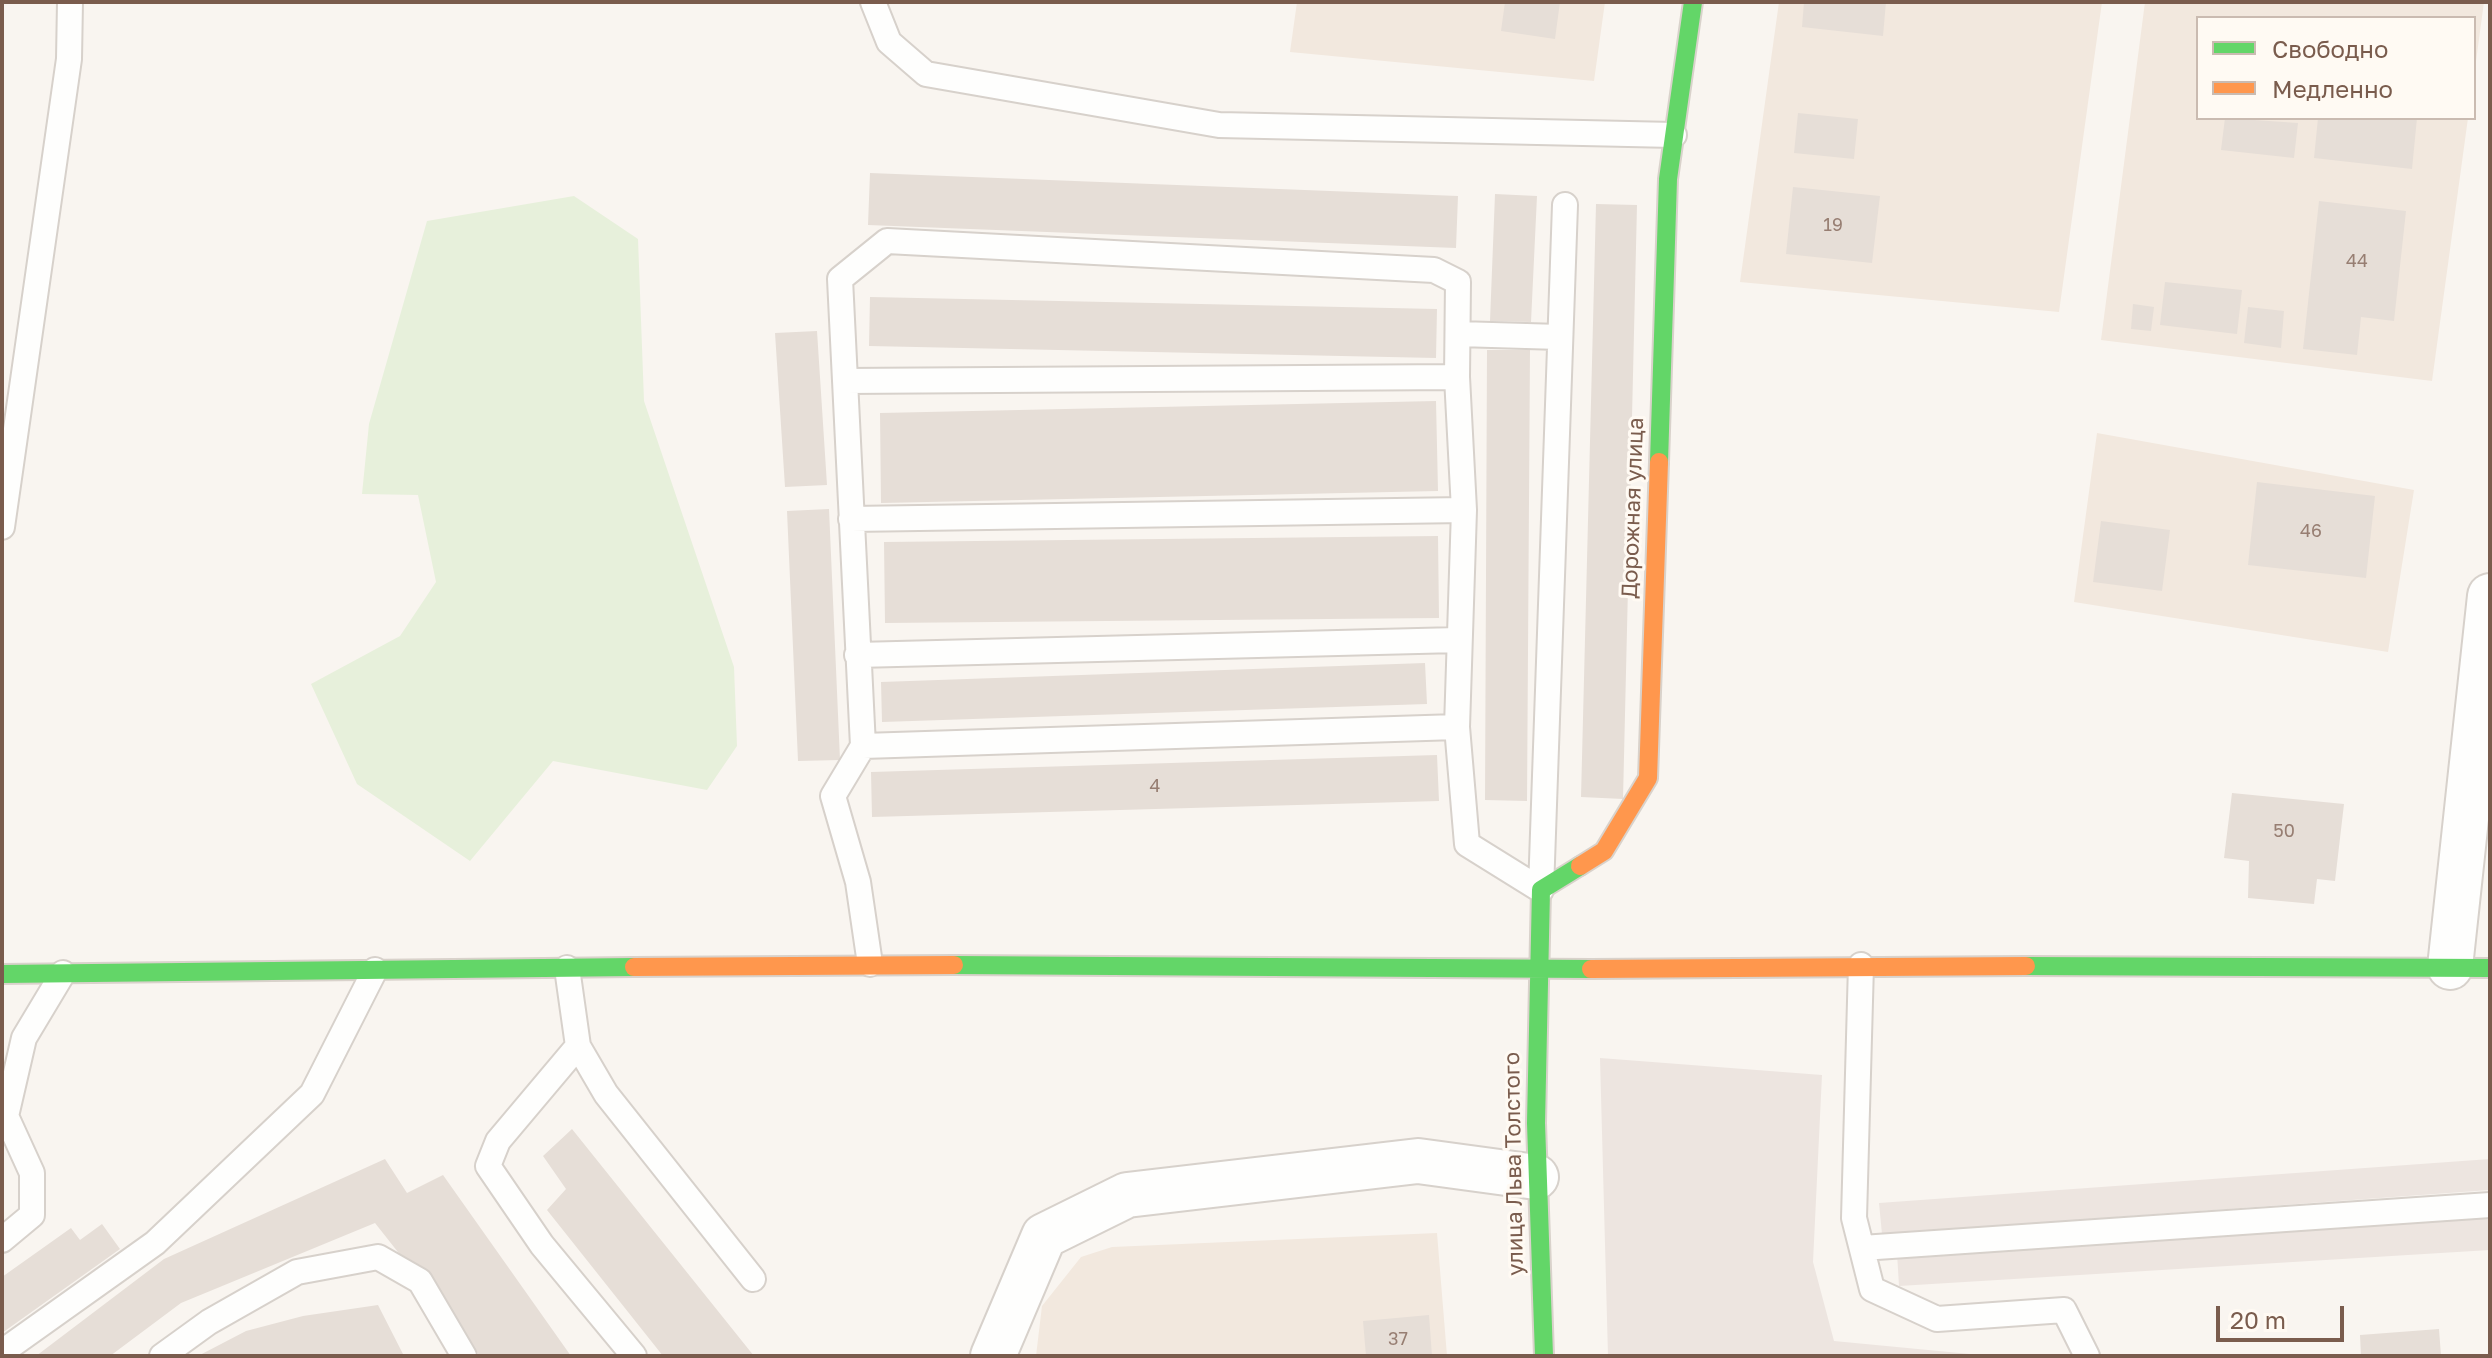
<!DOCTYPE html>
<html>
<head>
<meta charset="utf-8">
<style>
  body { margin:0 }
  #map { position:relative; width:2492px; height:1358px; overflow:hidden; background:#f9f5f0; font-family:"Golos Text",sans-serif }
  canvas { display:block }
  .frame { position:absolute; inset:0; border:4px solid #7a5c4d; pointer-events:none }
  .legend { position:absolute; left:2196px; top:16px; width:280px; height:104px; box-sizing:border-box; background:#fffaf3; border:2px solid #cabbb1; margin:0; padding:10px 14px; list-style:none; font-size:24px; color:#7a5c4d }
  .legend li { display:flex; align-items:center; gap:16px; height:40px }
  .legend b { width:40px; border:2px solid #cabbb1 }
  .scale { position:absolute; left:2216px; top:1306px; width:128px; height:36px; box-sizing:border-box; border:4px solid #7a5c4d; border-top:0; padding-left:10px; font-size:24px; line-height:28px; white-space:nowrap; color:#7a5c4d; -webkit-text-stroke:6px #fffaf3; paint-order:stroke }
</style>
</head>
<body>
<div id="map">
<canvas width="2492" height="1358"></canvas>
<div class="frame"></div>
<ul class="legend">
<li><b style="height:10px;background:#63d668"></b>Свободно</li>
<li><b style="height:10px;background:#ff974d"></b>Медленно</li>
</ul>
<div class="scale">20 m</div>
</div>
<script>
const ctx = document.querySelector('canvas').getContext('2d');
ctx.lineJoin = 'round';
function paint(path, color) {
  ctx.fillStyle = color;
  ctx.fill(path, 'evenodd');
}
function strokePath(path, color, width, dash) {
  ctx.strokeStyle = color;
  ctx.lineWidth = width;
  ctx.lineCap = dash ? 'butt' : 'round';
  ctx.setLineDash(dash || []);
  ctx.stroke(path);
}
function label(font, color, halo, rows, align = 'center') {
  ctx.font = font + ' "Golos Text",sans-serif';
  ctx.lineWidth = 6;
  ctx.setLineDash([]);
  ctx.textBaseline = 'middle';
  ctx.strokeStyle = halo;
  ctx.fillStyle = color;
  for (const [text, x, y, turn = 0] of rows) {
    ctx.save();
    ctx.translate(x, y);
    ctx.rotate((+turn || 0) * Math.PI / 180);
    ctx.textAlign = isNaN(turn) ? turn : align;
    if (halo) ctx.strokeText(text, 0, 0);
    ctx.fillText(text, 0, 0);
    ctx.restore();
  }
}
const residential = new Path2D(`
  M1297 2H1605L1594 81 1290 52Z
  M1779 2H2102L2059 312 1740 282Z
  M2145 2H2484L2474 76V18H2198V118H2468L2432 381 2101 340Z
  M2097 433 2414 490 2388 652 2074 602Z
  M1437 1233 1447 1356H1036L1042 1306 1081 1257 1112 1247Z`);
const industrial = new Path2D(`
  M1600 1058 1822 1075 1813 1262 1834 1341 1991 1356H1608Z
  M2490 1159V1190L1882 1234 1879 1203Z
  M2490 1217V1250L1899 1286 1897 1253Z`);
const green = new Path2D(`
  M574 196 638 239 644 401 734 667 737 746 707 790 553 761 470 861 357 784 311 684 400 636 436 582 418 495 362 494 369 424 427 221Z`);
const building = new Path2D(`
  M1505 2H1560L1555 39 1501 31Z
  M1804 2H1886L1883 36 1802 27Z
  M1798 113 1858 119 1854 159 1794 153Z
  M2225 118 2298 123 2294 158 2221 150Z
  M2318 118H2417L2412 169 2314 158Z
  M870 173 1458 196 1456 248 868 225Z
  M1793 187 1880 196 1872 263 1786 254Z
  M1495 194 1537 196 1531 322 1490 321Z
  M2319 201 2406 211 2394 321 2361 317 2357 355 2303 349Z
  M1596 204 1637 205 1623 799 1581 797Z
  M2165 282 2242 290 2237 334 2160 325Z
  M870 297 1437 309 1436 358 869 346Z
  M2133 304 2154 307 2151 331 2131 329Z
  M2248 307 2284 311 2281 348 2244 343Z
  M817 331 827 485 785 487 775 333Z
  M1487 350H1530L1527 801 1485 800Z
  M1436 401 1438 491 881 503 880 413Z
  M2257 482 2375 496 2366 578 2248 565Z
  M829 509 840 760 798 761 787 511Z
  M2101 521 2170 530 2162 591 2093 582Z
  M1438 536 1439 618 885 623 884 542Z
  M1425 663 1427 704 882 722 881 682Z
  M1437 755 1439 801 872 817 871 772Z
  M2232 793 2344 804 2335 881 2317 879 2314 904 2248 898 2249 861 2224 858Z
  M572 1129 754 1356H663L547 1210 566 1189 543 1156Z
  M385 1159 407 1193 443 1175 571 1356H480L375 1223 181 1303 110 1356H36L164 1259Z
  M102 1224 120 1249 2 1333V1277L71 1228 80 1240Z
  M378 1305 404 1356H198L246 1331 303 1316Z
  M1429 1315 1432 1356H1366L1363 1321Z
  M2439 1329 2441 1356H2361L2360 1335Z`);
const lane = new Path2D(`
  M873 2 889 42 926 74 1219 125 1674 135
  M1458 334 1560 337
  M845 381 1457 377
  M851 519 1464 510
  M2 527 69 59 70 2
  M857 655 1458 640
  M863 746 1457 727
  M870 964 858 882 833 796 863 746 840 279 887 241 1434 270 1458 282 1457 377 1464 510 1457 727 1467 844 1541 890 1565 205
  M1861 965 1854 1218 1872 1289 1937 1319 2064 1310 2087 1356
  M567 968 578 1046 606 1094 753 1279
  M578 1046 498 1141 488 1166 542 1245 634 1356
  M6 1116 24 1038 63 973
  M2 1119 6 1116 32 1173V1215L2 1240
  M1862 1248 2490 1205
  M2 1352 155 1243 312 1094 375 970
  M162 1356 209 1322 297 1272 378 1257 420 1281 464 1356`);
const street = new Path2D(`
  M2450 967 2490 596
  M993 1356 1044 1236 1127 1195 1418 1161 1536 1177`);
const fast = new Path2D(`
  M1659 462 1668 179 1693 2
  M954 965 1591 969
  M2026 966 2490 968
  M2 974 634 967
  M1544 1356 1536 1123 1541 890 1580 866`);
const slow = new Path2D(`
  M1580 866 1604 851 1648 778 1659 462
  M634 967 954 965
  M1591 969 2026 966`);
const numberNames = [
  ["19",1833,225],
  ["44",2357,261],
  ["46",2311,531],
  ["4",1155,786],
  ["50",2284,831],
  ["37",1398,1339]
];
const streetNames = [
  ["Дорожная улица",1633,508,-88],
  ["улица Льва Толстого",1514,1164,-91]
];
paint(residential, '#f2e8de');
paint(industrial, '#ede5e0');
paint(green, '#e7f0db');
paint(building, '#e6ded7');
strokePath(lane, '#d7d1cb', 28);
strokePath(street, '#d7d1cb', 48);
strokePath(fast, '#d9d2cb', 22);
strokePath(slow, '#d9d2cb', 22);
strokePath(lane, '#fefefd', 24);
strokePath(street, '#fefefd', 44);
strokePath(fast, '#63d668', 18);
strokePath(slow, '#ff974d', 18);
label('18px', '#977e72', null, numberNames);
label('22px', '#7a5c4d', '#fffaf3', streetNames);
</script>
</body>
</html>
